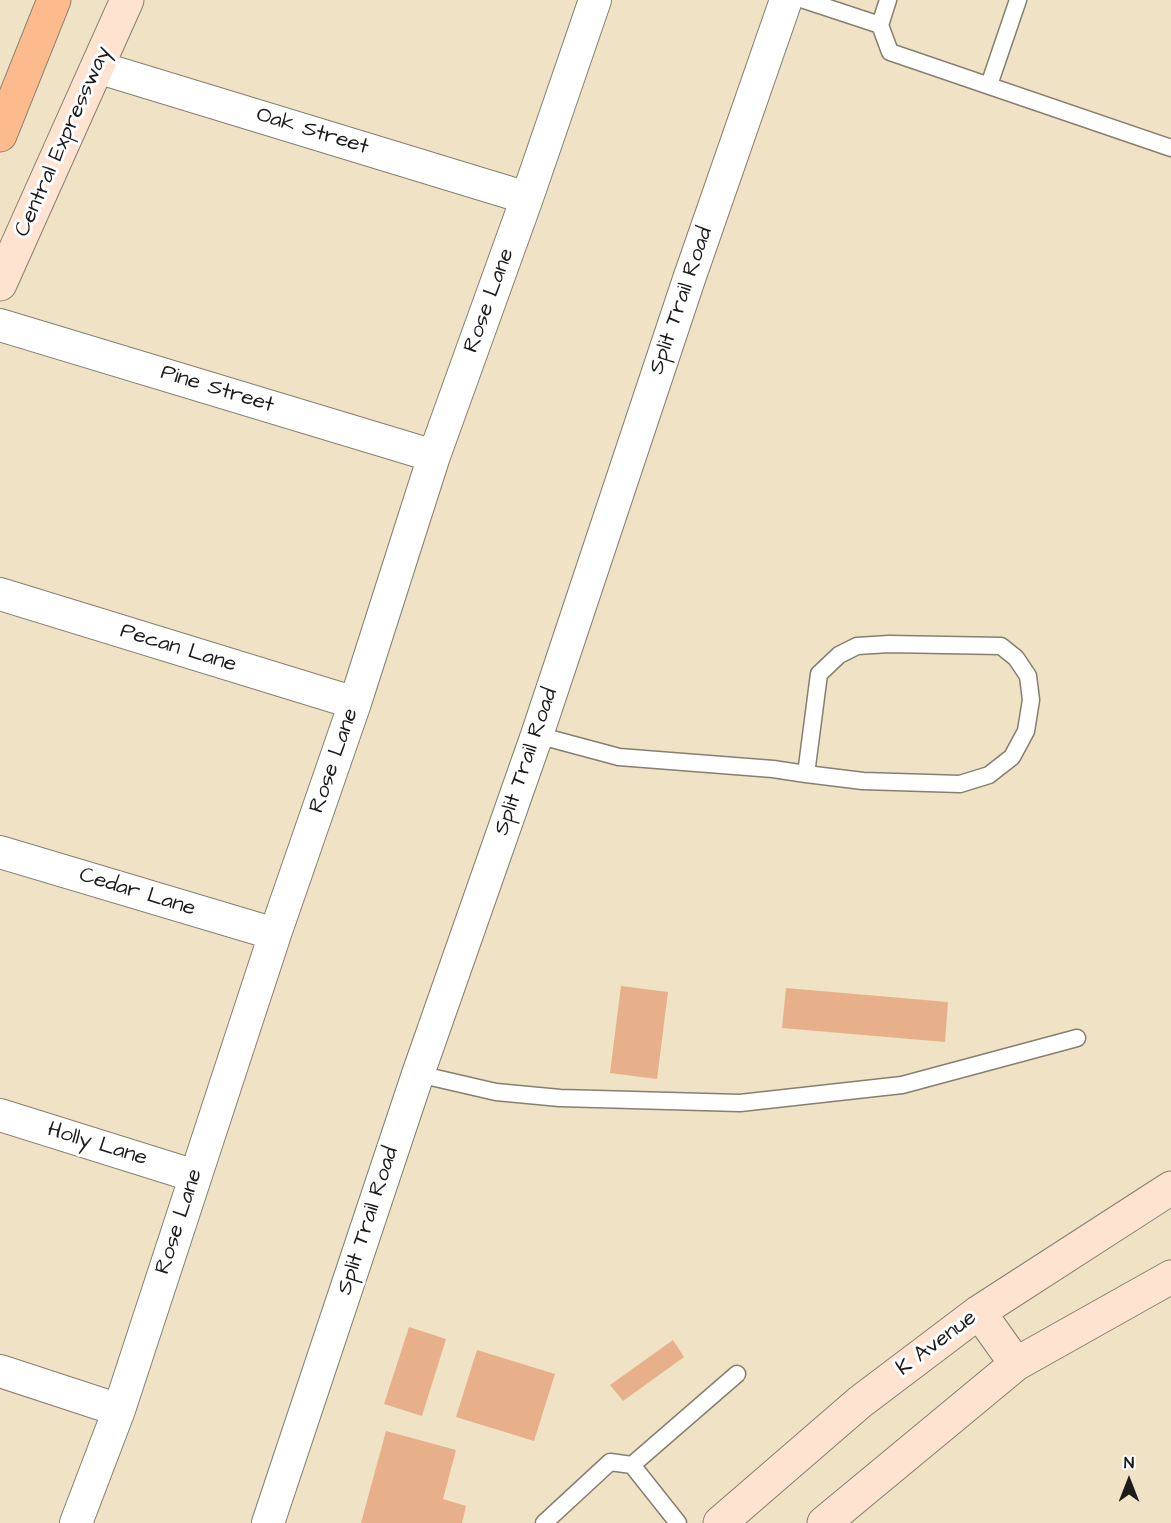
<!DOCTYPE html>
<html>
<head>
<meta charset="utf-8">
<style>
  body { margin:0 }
  #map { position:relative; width:1171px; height:1523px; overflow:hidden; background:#f0e2c5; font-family:"Architects Daughter",sans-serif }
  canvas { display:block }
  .north { position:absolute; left:1099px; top:1451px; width:60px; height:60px; -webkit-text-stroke:4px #fff; paint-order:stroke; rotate:0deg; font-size:16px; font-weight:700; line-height:24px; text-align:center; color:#1c1c1c }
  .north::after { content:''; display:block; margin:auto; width:21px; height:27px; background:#1c1c1c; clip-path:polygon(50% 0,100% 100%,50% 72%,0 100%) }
</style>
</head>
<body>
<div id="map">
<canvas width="1171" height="1523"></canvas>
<div class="north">N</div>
</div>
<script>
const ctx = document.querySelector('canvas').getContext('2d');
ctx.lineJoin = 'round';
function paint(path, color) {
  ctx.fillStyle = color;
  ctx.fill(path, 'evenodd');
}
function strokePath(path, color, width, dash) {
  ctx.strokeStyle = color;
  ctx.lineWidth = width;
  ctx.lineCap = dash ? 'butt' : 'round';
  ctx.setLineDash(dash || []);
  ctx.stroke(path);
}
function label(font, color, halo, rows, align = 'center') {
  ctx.font = font + ' "Architects Daughter",sans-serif';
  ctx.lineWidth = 6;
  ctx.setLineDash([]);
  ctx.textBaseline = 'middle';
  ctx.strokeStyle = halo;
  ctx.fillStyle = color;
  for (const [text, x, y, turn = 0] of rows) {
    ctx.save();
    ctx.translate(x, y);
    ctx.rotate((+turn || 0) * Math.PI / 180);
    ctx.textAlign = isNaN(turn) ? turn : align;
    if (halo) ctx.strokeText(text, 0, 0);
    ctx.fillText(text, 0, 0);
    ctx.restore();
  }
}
const building = new Path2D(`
  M621 986 668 992 657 1079 610 1073Z
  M786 988 948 1002 945 1042 782 1028Z
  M409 1327 446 1339 422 1416 384 1404Z
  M673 1340 684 1357 623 1401 610 1385Z
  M477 1350 555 1374 534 1441 456 1417Z
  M386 1431 456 1450 443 1499 466 1506 462 1523H361Z`);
const service = new Path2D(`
  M804 0 880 25 890 52 1171 148
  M880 25 888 0
  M989 85 1018 0
  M537 735 619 757 773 769 806 774 863 781 960 784 989 775 1012 757 1026 731 1031 700 1028 676 1016 658 1001 646 889 644 857 646 839 655 819 674 806 774
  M418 1074 496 1092 560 1098 740 1103 902 1085 1077 1038
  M632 1465 737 1374
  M544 1523 610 1462 632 1465 678 1523`);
const minor = new Path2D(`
  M97 67 527 198
  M0 325 434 456
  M0 594 355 703
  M0 852 275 934
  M0 1115 195 1176
  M0 1371 119 1410
  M76 1523 119 1410 275 934 355 703 434 456 527 198 595 0
  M268 1523 418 1074 537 735 689 279 786 0`);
const secondary = new Path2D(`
  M0 284 127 0
  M979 1312 1016 1364
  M720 1523 860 1402 979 1312 1171 1188
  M824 1523 1016 1364 1171 1277`);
const motorway = new Path2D(`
  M0 135 54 0`);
const streetNames = [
  ["Oak Street",312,132,17],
  ["Central Expressway",64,142,-66],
  ["Rose Lane",490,301,-70],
  ["Split Trail Road",682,301,-71],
  ["Pine Street",217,390,17],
  ["Pecan Lane",178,649,17],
  ["Rose Lane",335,761,-71],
  ["Split Trail Road",527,762,-71],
  ["Cedar Lane",137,893,17],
  ["Holly Lane",97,1145,17],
  ["Split Trail Road",369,1221,-72],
  ["Rose Lane",180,1222,-72],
  ["K Avenue",937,1344,-37]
];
paint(building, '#e7b08b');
strokePath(service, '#867f70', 19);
strokePath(minor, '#867f70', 34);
strokePath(secondary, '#867f70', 35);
strokePath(motorway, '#867f70', 35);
strokePath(service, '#fff', 16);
strokePath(minor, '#fff', 32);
strokePath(secondary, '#fee3d1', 33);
strokePath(motorway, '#fcba8d', 33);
label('22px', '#1c1c1c', '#fff', streetNames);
</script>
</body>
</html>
